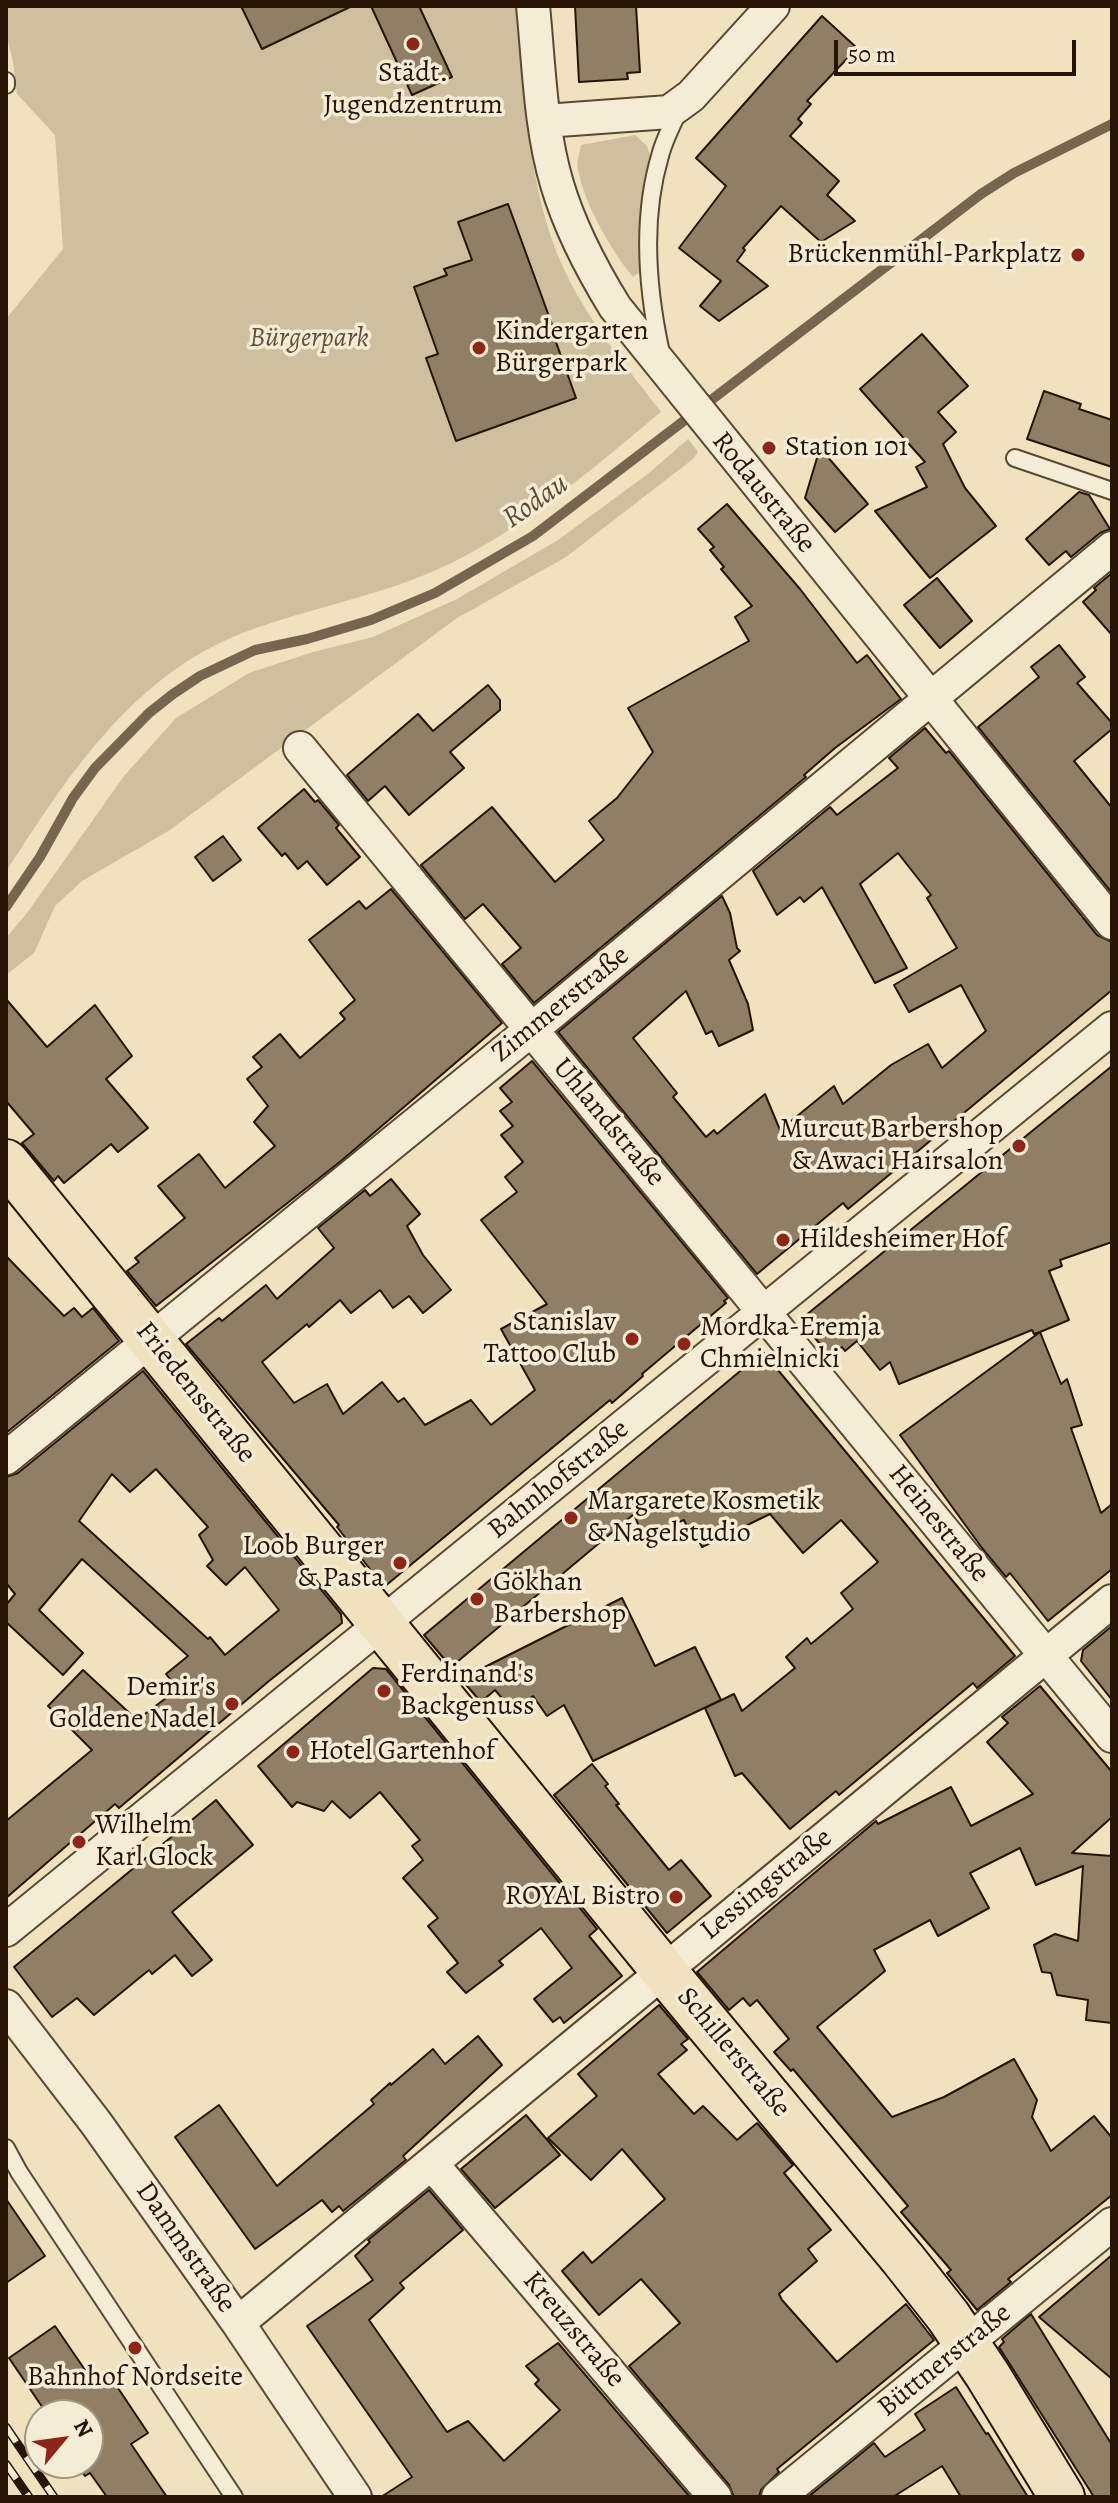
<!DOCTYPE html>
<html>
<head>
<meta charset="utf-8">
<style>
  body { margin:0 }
  #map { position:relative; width:1118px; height:2503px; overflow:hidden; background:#f0e2be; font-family:Alegreya,serif }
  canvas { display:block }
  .frame { position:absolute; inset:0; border:8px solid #271404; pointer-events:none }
  .north { position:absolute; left:24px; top:2399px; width:80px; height:80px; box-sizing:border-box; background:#f5ecd5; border:2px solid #a39681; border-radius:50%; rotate:61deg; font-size:22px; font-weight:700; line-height:32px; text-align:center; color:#271404 }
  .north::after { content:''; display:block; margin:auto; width:28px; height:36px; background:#8f2418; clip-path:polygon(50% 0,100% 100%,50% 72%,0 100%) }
  .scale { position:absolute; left:834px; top:40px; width:242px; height:36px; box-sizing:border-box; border:4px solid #271404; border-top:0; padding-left:10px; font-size:24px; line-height:28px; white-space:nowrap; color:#271404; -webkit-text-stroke:6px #f5ecd5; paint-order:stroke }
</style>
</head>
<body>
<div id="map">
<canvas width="1118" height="2503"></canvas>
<div class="frame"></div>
<div class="north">N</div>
<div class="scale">50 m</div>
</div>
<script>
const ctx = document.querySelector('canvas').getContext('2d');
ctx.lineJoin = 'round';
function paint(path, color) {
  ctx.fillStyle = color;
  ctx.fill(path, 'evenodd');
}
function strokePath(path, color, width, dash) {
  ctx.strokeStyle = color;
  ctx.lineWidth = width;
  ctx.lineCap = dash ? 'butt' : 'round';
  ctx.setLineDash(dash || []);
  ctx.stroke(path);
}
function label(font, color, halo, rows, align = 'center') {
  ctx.font = font + ' Alegreya,serif';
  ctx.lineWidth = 7;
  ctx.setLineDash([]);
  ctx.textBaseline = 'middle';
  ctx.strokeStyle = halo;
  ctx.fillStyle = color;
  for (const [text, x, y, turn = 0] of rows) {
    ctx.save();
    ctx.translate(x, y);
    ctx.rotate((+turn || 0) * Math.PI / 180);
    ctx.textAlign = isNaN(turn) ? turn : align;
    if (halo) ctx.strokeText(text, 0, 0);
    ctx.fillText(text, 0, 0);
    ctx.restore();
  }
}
const green = new Path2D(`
  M6 6H517C525 86 526 171 555 248 578 309 622 361 661 412 592 469 517 535 434 571 370 599 298 610 233 637 129 681 64 781 6 872V319L63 249 55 135 17 94 13 62 6 33Z
  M635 135 647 146 651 159 645 175 640 217 644 269 633 277C612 252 584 203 578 170 576 162 580 152 581 145Z
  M688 439 698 452 693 459 566 557 457 618 170 830 82 881 55 906 34 953 6 975V938L27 913 124 776 176 718 249 673 313 652 373 637 457 599 558 540 649 473Z`);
const stream = new Path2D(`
  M6 907 40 857 73 798 95 768 149 713 173 694 200 676 255 650 307 639 371 620 435 593 533 536 981 194 1014 173 1112 124`);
const building = new Path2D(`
  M241 6H352L262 49Z
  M371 6H419L452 77 412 95Z
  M575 6H636L640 72 627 73 628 79 579 82Z
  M822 16 857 48 807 101 811 104 798 119 802 123 790 136 839 181 827 195 855 221 821 242 781 206 743 248 745 250 737 261 768 286 719 321 700 306 721 281 679 248 726 186 696 158Z
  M508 204 554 330 552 331 576 398 456 441 426 358 438 354 414 287 447 275 444 269 472 260 458 222Z
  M922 334 968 386 938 412 956 432 943 444 965 488 996 526 930 578 875 511 927 487 916 467 925 462 860 389Z
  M1044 391 1081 404 1079 409 1112 420V467L1027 439Z
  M820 448 868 504 835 532 805 498Z
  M1079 492 1089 495 1110 529 1100 533 1071 557 1066 551 1049 565 1026 539Z
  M727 504 800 589 857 663 867 655 901 699 835 748 804 775 806 777 534 1003 502 964 521 948 483 904 465 919 421 865 492 807 555 882 604 840 589 821 617 798 653 752 628 708 749 641 735 617 752 606 721 569 724 567 710 550 714 547 698 529Z
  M1112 573V635L1083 602 1096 590 1094 588Z
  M937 578 972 621 940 648 904 605Z
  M1059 645 1085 677 1077 683 1112 723V729L1074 761 1112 808V893L978 727 1039 677 1031 667Z
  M488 685 500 700V710L450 752 464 768 409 815 385 786 368 801 347 775 418 714 433 731Z
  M925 728 946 753 949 751 1097 935 1112 942V990L848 1209 843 1203 757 1274 558 1032 722 896 730 913 737 948 740 951 729 960 748 1004 753 1030 719 1046 712 1031 706 1034 686 991 633 1038 677 1093 673 1097 706 1137 714 1130 717 1134 765 1094 780 1130 834 1086 843 1104 891 1065 928 1044 942 1068 986 1031 961 985 909 1012 894 985 957 948 927 898 931 895 898 853 860 884 907 968 875 983 822 887 804 902 800 897 777 915 753 871 830 807 837 815 898 768 889 758Z
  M304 789 315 802 318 800 339 825 336 828 360 857 327 885 307 861 298 869 285 853 282 856 258 828Z
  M223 836 241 860 213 881 195 857Z
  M391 889 502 1023 341 1161 156 1306 127 1271 139 1262 135 1258 185 1218 158 1186 199 1154 225 1188 275 1146 254 1122 268 1106 247 1079 262 1067 253 1057 280 1034 300 1058 345 1019 340 1013 355 1000 309 940 359 901 366 909Z
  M6 999 47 1047 95 1005 132 1056 106 1079 148 1128 118 1152 111 1144 64 1183 58 1176 54 1181 22 1143 34 1134 6 1101Z
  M532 1061 728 1298 724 1301 726 1303 642 1374 643 1376 612 1403 610 1400 384 1587 337 1527 339 1525 186 1344 219 1318 222 1321 266 1285 277 1299 334 1248 318 1228 365 1190 370 1196 391 1179 420 1214 407 1226 423 1255 451 1290 423 1313 409 1296 393 1308 380 1290 351 1313 340 1300 309 1327 307 1324 262 1362 294 1403 327 1384 343 1414 382 1382 398 1402 404 1398 425 1425 471 1400 491 1425 535 1390 501 1329 547 1304 481 1220 517 1192 505 1177 523 1162 501 1135 513 1126 500 1111 512 1102 500 1088Z
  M1112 1066V1242L1060 1260 1062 1266 1049 1271 1069 1320 1040 1332 1061 1384 1067 1379 1082 1425 1071 1428 1101 1513 1112 1504V1569L1048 1621 1010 1573 1006 1577 982 1548 900 1435 1040 1332 1034 1334 1032 1330 899 1384 890 1362 880 1370 857 1341 845 1351 842 1347 830 1356 800 1320Z
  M6 1256 64 1316 74 1308 82 1317 93 1308 119 1341 6 1433Z
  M763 1352 1015 1656 977 1688 973 1683 839 1795 836 1791 790 1829 742 1773 735 1776 705 1708 734 1694 742 1711 795 1668 786 1657 807 1638 811 1644 853 1609 841 1593 878 1562 841 1520 803 1553 770 1514 702 1547 699 1541 694 1543 684 1520 643 1537 634 1514 451 1667 424 1635Z
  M143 1371 341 1614 342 1623 269 1681 119 1808 115 1804 6 1898V1821L92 1750 48 1706 83 1670 137 1720 178 1689 166 1674 188 1656 82 1559 39 1610 83 1653 63 1675 6 1622V1605L15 1594 6 1583V1477L18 1473ZM156 1469 208 1527 199 1535 213 1560 207 1566 226 1585 245 1567 279 1610 225 1655 210 1637 208 1639 79 1521 112 1474 130 1492Z
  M622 1598 655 1666 695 1647 721 1700 593 1761 564 1705 547 1716 533 1696 513 1711 495 1690 481 1702 461 1679Z
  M1112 1626V1700L1081 1661 1083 1650Z
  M373 1668 386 1669 597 1929 589 1936 622 1976 564 2023 560 2017 553 2022 534 1999 572 1968 541 1928 499 1961 503 1965 466 1993 447 1972 458 1963 428 1926 438 1918 403 1878 423 1860 412 1846 420 1840 380 1792 350 1818 332 1801 324 1811 297 1802 292 1807 258 1766Z
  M1040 1686 1112 1772V1817L1072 1853 1112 1856V2023L1086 2020 1088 2000 1057 1995 1051 1973 1042 1972 1034 1945 1055 1934 1078 1941 1083 1866 1036 1885 1020 1848 970 1873 989 1908 938 1936 930 1920 874 1950 885 1971 817 2027 892 2117 944 2097 1014 2059 1037 2100 1032 2117 1051 2151 1094 2116 1112 2138V2195L1008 2279 1011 2282 977 2310 947 2273 951 2270 901 2212 908 2206 793 2069 791 2071 774 2052 789 2039 757 2000 750 2006 743 1998 729 2010 697 1972 876 1821 878 1824 951 1787 971 1826 1033 1794 987 1742 1008 1723 1002 1717Z
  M592 1764 608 1784 605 1786 619 1804 616 1805 669 1870 681 1860 711 1896 667 1933 554 1795Z
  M216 1800 253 1845 172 1912 212 1960 192 1976 175 1955 152 1974 149 1970 94 2015 77 1998 52 2017 14 1967Z
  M659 2005 688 2039 681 2044 687 2050 658 2074 694 2114 703 2106 737 2140 757 2123 793 2165 784 2173 831 2230 808 2249 817 2261 779 2294 782 2300 837 2362 906 2304 934 2340 777 2469 779 2472 761 2490 759 2497H734L729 2485 629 2366 680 2323 641 2279 599 2315 562 2271 583 2252 592 2263 665 2199 622 2149 591 2180 548 2138 597 2096 578 2074Z
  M478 2036 502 2065 403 2156 406 2160 343 2211 339 2206 332 2212 322 2200 255 2249 175 2137 219 2105 277 2186 374 2104 371 2100 390 2083 391 2085 433 2049 445 2064Z
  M526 2115 560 2155 495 2208 461 2169Z
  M429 2190 463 2230 400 2283 404 2288 369 2320 447 2432 468 2421 504 2461 560 2410 535 2384 539 2380 526 2366 558 2343 690 2497H381L412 2477 307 2326 373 2280 355 2256 370 2242 368 2240Z
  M6 2199 45 2256 6 2283Z
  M1112 2255V2379L1039 2317Z
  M1031 2314 1112 2445V2497H1094L999 2347 1004 2342 1002 2339Z
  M55 2326 96 2386 110 2376 148 2433 131 2444 167 2497H107L90 2473 85 2476 76 2463H88V2415H45L47 2414 9 2358Z
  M956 2387 986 2434 988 2433 1028 2497H961L942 2466 893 2497H808L874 2443 885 2457 925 2430 915 2414Z`);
const service = new Path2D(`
  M6 81V85
  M661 353C647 289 641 220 660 156 664 140 672 125 679 110
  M1015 458 1112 491
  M6 2148 19 2172 234 2497`);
const minor = new Path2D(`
  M533 6C539 64 540 127 557 184 570 228 591 268 615 307L1112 923
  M545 121 669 112 691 96 773 6
  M300 748 1112 1736
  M6 1458 531 1030 1112 548
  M6 1930 1112 1028
  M6 2006 96 2123 238 2323 355 2497
  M432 2164 715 2497
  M238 2323 1112 1601
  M778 2497 1112 2224`);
const primary = new Path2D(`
  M6 1162 663 1970 903 2259 948 2316 987 2374 1062 2497`);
const rail = new Path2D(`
  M6 2427 54 2497
  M6 2464 29 2497`);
const markers = [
  [413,44,8,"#8f2418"],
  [1078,255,8,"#8f2418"],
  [479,348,8,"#8f2418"],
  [769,448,8,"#8f2418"],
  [1019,1146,8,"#8f2418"],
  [783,1240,8,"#8f2418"],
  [632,1339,8,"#8f2418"],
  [684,1344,8,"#8f2418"],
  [571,1518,8,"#8f2418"],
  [400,1563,8,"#8f2418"],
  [477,1599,8,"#8f2418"],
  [384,1691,8,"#8f2418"],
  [232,1704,8,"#8f2418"],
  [293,1752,8,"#8f2418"],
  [79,1842,8,"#8f2418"],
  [676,1897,8,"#8f2418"],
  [135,2348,8,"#8f2418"]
];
const poiNames = [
  ["Städt.",413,74,"center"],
  ["Jugendzentrum",413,106,"center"],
  ["Brückenmühl-Parkplatz",1062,255,"right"],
  ["Kindergarten",495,332],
  ["Bürgerpark",495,364],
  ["Station 101",785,448],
  ["Murcut Barbershop",1003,1130,"right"],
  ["& Awaci Hairsalon",1003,1162,"right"],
  ["Hildesheimer Hof",799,1240],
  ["Stanislav",616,1323,"right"],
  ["Tattoo Club",616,1355,"right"],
  ["Mordka-Eremja",700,1328],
  ["Chmielnicki",700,1360],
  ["Margarete Kosmetik",587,1502],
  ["& Nagelstudio",587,1534],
  ["Loob Burger",384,1547,"right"],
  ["& Pasta",384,1579,"right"],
  ["Gökhan",493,1583],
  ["Barbershop",493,1615],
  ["Ferdinand's",400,1675],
  ["Backgenuss",400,1707],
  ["Demir's",216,1688,"right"],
  ["Goldene Nadel",216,1720,"right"],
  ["Hotel Gartenhof",309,1752],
  ["Wilhelm",95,1826],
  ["Karl Glock",95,1858],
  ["ROYAL Bistro",660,1897,"right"],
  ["Bahnhof Nordseite",135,2378,"center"]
];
const parkNames = [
  ["Bürgerpark",309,339]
];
const streetNames = [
  ["Rodaustraße",763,493,51],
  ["Zimmerstraße",561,1005,-39],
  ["Uhlandstraße",608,1123,50],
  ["Friedensstraße",195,1393,51],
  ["Bahnhofstraße",559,1480,-39],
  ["Heinestraße",938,1524,51],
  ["Lessingstraße",767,1885,-39],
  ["Schillerstraße",733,2053,50],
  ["Dammstraße",185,2248,55],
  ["Kreuzstraße",573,2330,50],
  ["Büttnerstraße",945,2361,-39]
];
const waterNames = [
  ["Rodau",536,502,-35]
];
paint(green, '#cebf9e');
strokePath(stream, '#77664e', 10);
paint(building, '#907f65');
strokePath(building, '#271404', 2);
strokePath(service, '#594832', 20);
strokePath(minor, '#594832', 36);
strokePath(primary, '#271404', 48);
strokePath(service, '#f5ecd5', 16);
strokePath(minor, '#f5ecd5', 32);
strokePath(primary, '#f0e2be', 44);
strokePath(rail, '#271404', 9);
strokePath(rail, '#f5ecd5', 6, [18]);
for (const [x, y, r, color] of markers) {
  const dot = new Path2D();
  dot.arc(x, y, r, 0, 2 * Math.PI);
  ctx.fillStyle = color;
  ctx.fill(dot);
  strokePath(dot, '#f5ecd5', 3);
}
label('28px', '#271404', '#f5ecd5', poiNames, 'left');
label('italic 28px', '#61503a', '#f5ecd5', parkNames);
label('28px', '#271404', '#f5ecd5', streetNames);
label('italic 30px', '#5c4a35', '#f5ecd5', waterNames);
</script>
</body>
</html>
